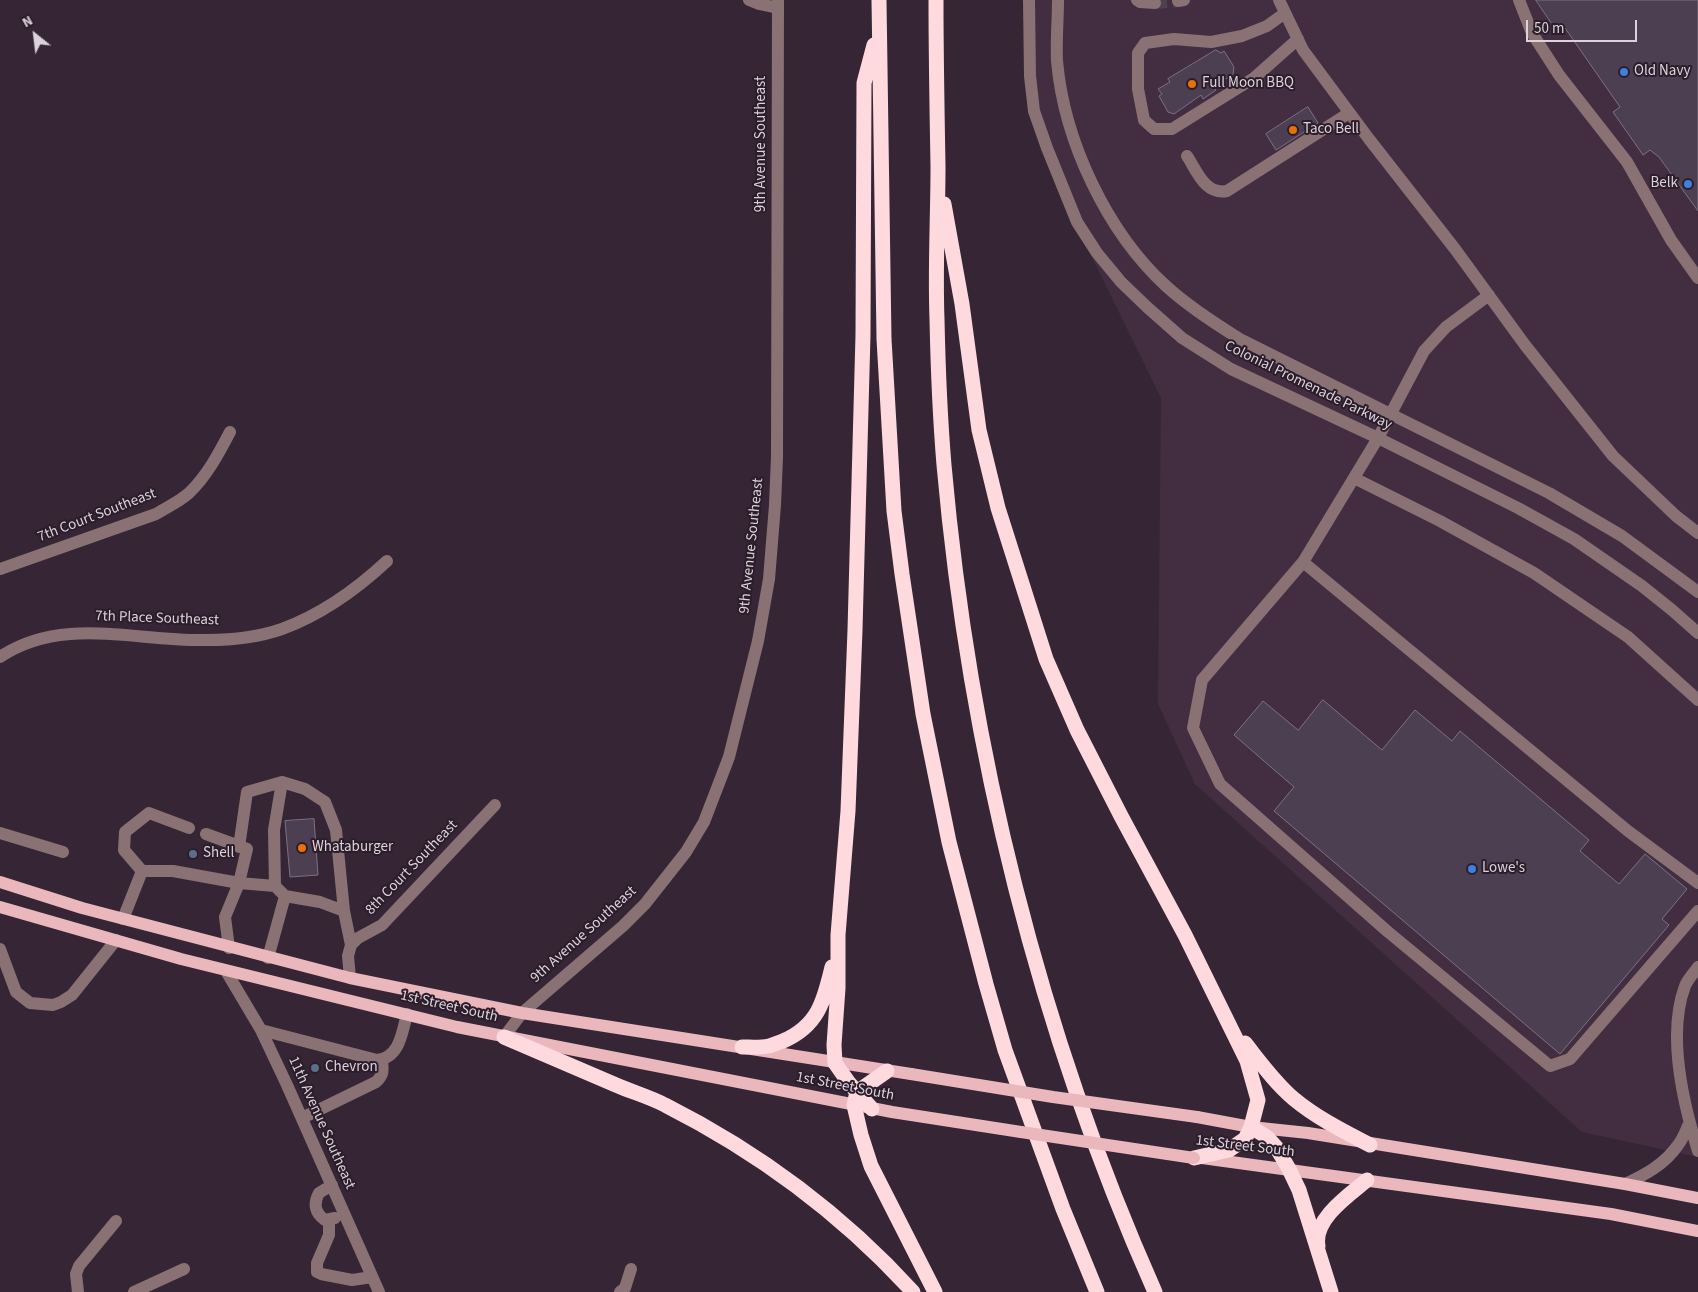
<!DOCTYPE html>
<html>
<head>
<meta charset="utf-8">
<style>
  body { margin:0 }
  #map { position:relative; width:1698px; height:1292px; overflow:hidden; background:#362635; font-family:"Source Sans 3",sans-serif }
  canvas { display:block }
  .north { position:absolute; left:10px; top:10px; width:50px; height:50px; -webkit-text-stroke:4px #2c1d2b; paint-order:stroke; rotate:331deg; font-size:14px; font-weight:700; line-height:20px; text-align:center; color:#dcd2db }
  .north::after { content:''; display:block; margin:auto; width:18px; height:22px; background:#dcd2db; clip-path:polygon(50% 0,100% 100%,50% 72%,0 100%) }
  .scale { position:absolute; left:1526px; top:20px; width:111px; height:22px; box-sizing:border-box; border:2px solid #dcd2db; border-top:0; padding-left:6px; font-size:15px; line-height:18px; white-space:nowrap; color:#dcd2db; -webkit-text-stroke:4px #2c1d2b; paint-order:stroke }
</style>
</head>
<body>
<div id="map">
<canvas width="1698" height="1292"></canvas>
<div class="north">N</div>
<div class="scale">50 m</div>
</div>
<script>
const ctx = document.querySelector('canvas').getContext('2d');
ctx.lineJoin = 'round';
function paint(path, color) {
  ctx.fillStyle = color;
  ctx.fill(path, 'evenodd');
}
function strokePath(path, color, width, dash) {
  ctx.strokeStyle = color;
  ctx.lineWidth = width;
  ctx.lineCap = dash ? 'butt' : 'round';
  ctx.setLineDash(dash || []);
  ctx.stroke(path);
}
function label(font, color, halo, rows, align = 'center') {
  ctx.font = font + ' "Source Sans 3",sans-serif';
  ctx.lineWidth = 4;
  ctx.setLineDash([]);
  ctx.textBaseline = 'middle';
  ctx.strokeStyle = halo;
  ctx.fillStyle = color;
  for (const [text, x, y, turn = 0] of rows) {
    ctx.save();
    ctx.translate(x, y);
    ctx.rotate((+turn || 0) * Math.PI / 180);
    ctx.textAlign = isNaN(turn) ? turn : align;
    if (halo) ctx.strokeText(text, 0, 0);
    ctx.fillText(text, 0, 0);
    ctx.restore();
  }
}
const built = new Path2D(`
  M1027 0H1698V1157L1582 1132 1195 784 1158 704 1161 398 1086 245 1027 104Z`);
const building = new Path2D(`
  M1536 0H1698V211L1659 157 1650 150 1643 155 1613 112 1620 107 1565 28 1561 30 1556 24 1553 25Z
  M1216 50 1221 53 1224 51 1234 67 1233 74 1214 87 1216 90 1203 99 1201 95 1174 114 1168 112 1159 96 1162 94 1158 89 1170 82 1168 79Z
  M1308 107 1318 123 1276 150 1266 134Z
  M1323 700 1382 750 1415 710 1452 741 1460 731 1589 840 1580 851 1619 884 1645 854 1687 889 1662 919 1669 925 1560 1054 1274 811 1294 787 1234 735 1263 701 1298 730Z
  M314 819 318 875 290 877 285 821Z`);
const minorTunnel = new Path2D(`
  M1155 3 1178 1`);
const minor = new Path2D(`
  M749 0 759 4 778 8
  M1029 0 1030 76 1034 111 1047 148 1077 222 1097 253 1121 282 1147 307 1182 338 1231 369 1378 438 1518 508 1574 539 1642 586 1672 610 1698 633
  M1058 0C1058 20 1056 41 1057 61 1064 141 1107 232 1166 286 1189 307 1214 323 1240 339L1549 493 1622 536 1698 592
  M1137 0 1140 2 1155 3
  M1279 0 1303 50 1369 139 1455 249 1525 345 1613 456 1676 516 1698 533
  M1519 0 1532 33 1559 75 1627 162 1671 240 1698 278
  M1178 1 1184 0
  M1285 13 1267 26 1242 36 1211 42 1174 39 1145 43 1138 53V89L1144 120 1154 129H1172L1254 78 1298 39
  M1187 156C1197 171 1205 195 1227 191L1349 113
  M1489 295 1446 327 1424 351 1378 438 1303 562 1628 831 1698 883
  M1354 478 1440 521 1534 573 1628 637 1698 700
  M1303 562 1202 680 1193 728 1220 784 1387 931 1550 1066 1570 1059 1698 911
  M0 569 156 514C167 507 179 502 189 493 207 476 219 453 230 432
  M0 657C63 615 137 642 207 640 231 640 259 637 282 629 320 615 357 589 387 561
  M0 833 63 852
  M206 834 247 849 239 883 225 917 229 948
  M239 847 247 792 282 782 305 789 325 802 336 830 344 911 320 902 285 896 268 958
  M142 871H173L239 883 275 886 285 896
  M275 886 274 830 282 782
  M344 911 351 945
  M123 919 142 871 124 850 125 832 149 813 189 828
  M0 949 16 992 30 1003 53 1005 61 1002 72 995 116 940
  M1698 967C1694 973 1688 979 1685 986 1667 1034 1683 1103 1698 1151
  M226 971 261 1030 287 1085 379 1292
  M350 978 348 956 351 945 358 938 382 925 495 805
  M261 1030 377 1060C400 1058 402 1032 407 1014
  M504 1037 522 1013 623 926 645 904 686 852 704 822 729 757 758 641 769 579 775 505 777 457 778 0
  M302 1118 376 1082C384 1075 383 1070 382 1060
  M1625 1184C1645 1175 1665 1164 1678 1145 1683 1139 1686 1130 1689 1124
  M332 1185 319 1193C313 1204 315 1213 325 1220L335 1218
  M329 1220V1235L317 1263V1272L321 1274 352 1280 372 1277
  M78 1292 76 1274 79 1266 116 1221
  M134 1292 184 1269
  M620 1292 625 1288 631 1269`);
const major = new Path2D(`
  M0 882 82 908 350 978 522 1013 911 1074
  M0 907 181 959 457 1027 892 1112 1021 1132
  M1197 1117 1251 1127 1308 1133 1625 1184 1698 1198
  M1202 1158 1611 1214 1698 1231`);
const highway = new Path2D(`
  M879 0 884 339 894 511 902 574 923 714 949 842 986 984 1005 1050 1063 1209 1097 1292
  M936 0C936 55 937 111 938 166 938 217 935 268 937 319 938 368 940 417 944 465 969 748 1039 1032 1155 1292
  M944 204 962 304 979 430 998 508 1046 659 1077 730 1121 816 1185 935 1247 1061 1258 1100 1251 1127 1245 1139 1229 1150 1194 1158
  M504 1037C541 1053 578 1069 616 1085 632 1092 650 1097 665 1105 760 1153 841 1213 913 1292
  M1245 1043C1260 1062 1275 1083 1294 1099 1317 1118 1343 1131 1370 1145
  M742 1047C750 1047 760 1048 769 1046 774 1045 779 1042 783 1041 818 1026 824 1001 832 967
  M887 1071 857 1092 854 1105 861 1135 871 1166 935 1292
  M872 1109 849 1083 835 1063 834 1045 838 988V935L848 811 855 630 863 335 864 83 874 45
  M1251 1127 1267 1137 1276 1147 1289 1169 1299 1190 1331 1292
  M1318 1246C1313 1219 1349 1195 1367 1180`);
const majorBridge = new Path2D(`
  M911 1074 1053 1097 1197 1117
  M1021 1132 1194 1158`);
const markers = [
  [1624,72,5,"#3f7fe0"],
  [1192,84,5,"#e8710a"],
  [1293,130,5,"#e8710a"],
  [1688,184,5,"#3f7fe0"],
  [302,848,5,"#e8710a"],
  [193,854,5,"#5c6f8a"],
  [1472,869,5,"#3f7fe0"],
  [315,1068,5,"#5c6f8a"]
];
const poiNames = [
  ["Old Navy",1634,72],
  ["Full Moon BBQ",1202,84],
  ["Taco Bell",1303,130],
  ["Belk",1678,184,"right"],
  ["Whataburger",312,848],
  ["Shell",203,854],
  ["Lowe's",1482,869],
  ["Chevron",325,1068]
];
const streetNames = [
  ["9th Avenue Southeast",762,144,-90],
  ["Colonial Promenade Parkway",1308,386,26],
  ["7th Court Southeast",97,516,-21],
  ["9th Avenue Southeast",752,546,-84],
  ["7th Place Southeast",157,619,2],
  ["8th Court Southeast",412,868,-46],
  ["9th Avenue Southeast",584,935,-42],
  ["1st Street South",449,1007,13],
  ["1st Street South",845,1087,11],
  ["11th Avenue Southeast",321,1123,66],
  ["1st Street South",1245,1147,7]
];
paint(built, '#432e41');
paint(building, '#4c3f51');
strokePath(building, '#7e7084', 1);
strokePath(minorTunnel, '#4f404e', 12, [12, 6]);
strokePath(minor, '#8a7274', 12);
strokePath(major, '#e9b7bc', 12);
strokePath(highway, '#fed9dd', 15);
strokePath(majorBridge, '#e9b7bc', 12);
for (const [x, y, r, color] of markers) {
  const dot = new Path2D();
  dot.arc(x, y, r, 0, 2 * Math.PI);
  ctx.fillStyle = color;
  ctx.fill(dot);
  strokePath(dot, '#2c1d2b', 2);
}
label('15px', '#dcd2db', '#2c1d2b', poiNames, 'left');
label('15px', '#dcd2db', '#2c1d2b', streetNames);
</script>
</body>
</html>
